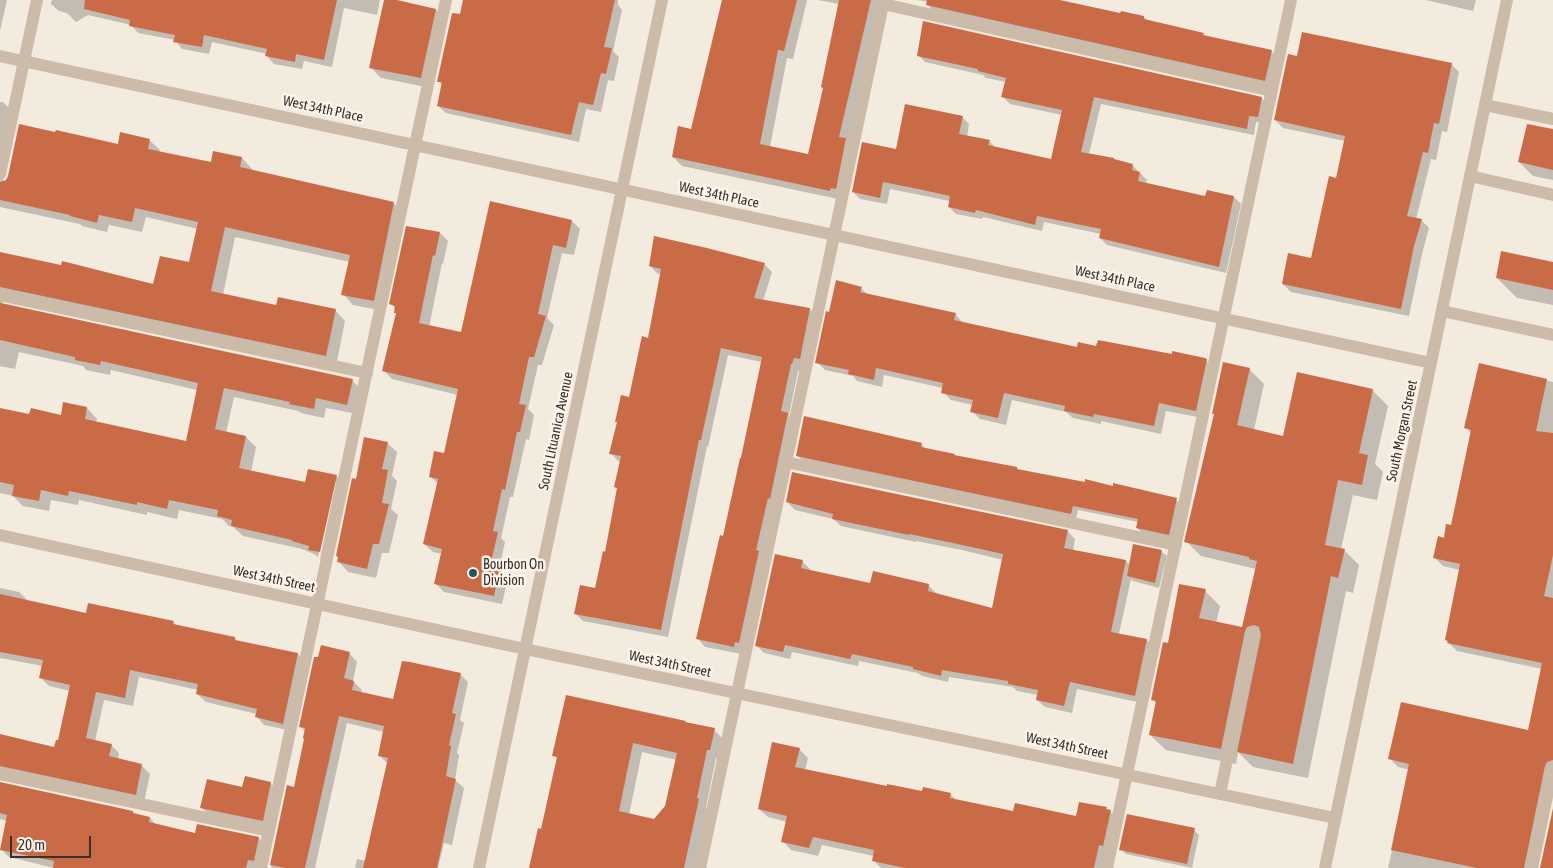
<!DOCTYPE html>
<html>
<head>
<meta charset="utf-8">
<style>
  body { margin:0 }
  #map { position:relative; width:1553px; height:868px; overflow:hidden; background:#f4ebdf; font-family:"Asap Condensed",sans-serif }
  canvas { display:block }
  .scale { position:absolute; left:10px; top:836px; width:81px; height:22px; box-sizing:border-box; border:2px solid #3a2f2a; border-top:0; padding-left:6px; font-size:15px; line-height:18px; white-space:nowrap; color:#3a2f2a; -webkit-text-stroke:4px #fbf4ec; paint-order:stroke }
</style>
</head>
<body>
<div id="map">
<canvas width="1553" height="868"></canvas>
<div class="scale">20 m</div>
</div>
<script>
const ctx = document.querySelector('canvas').getContext('2d');
ctx.lineJoin = 'round';
function paint(path, color) {
  ctx.fillStyle = color;
  ctx.fill(path, 'evenodd');
}
function strokePath(path, color, width, dash) {
  ctx.strokeStyle = color;
  ctx.lineWidth = width;
  ctx.lineCap = dash ? 'butt' : 'round';
  ctx.setLineDash(dash || []);
  ctx.stroke(path);
}
function label(font, color, halo, rows, align = 'center') {
  ctx.font = font + ' "Asap Condensed",sans-serif';
  ctx.lineWidth = 5;
  ctx.setLineDash([]);
  ctx.textBaseline = 'middle';
  ctx.strokeStyle = halo;
  ctx.fillStyle = color;
  for (const [text, x, y, turn = 0] of rows) {
    ctx.save();
    ctx.translate(x, y);
    ctx.rotate((+turn || 0) * Math.PI / 180);
    ctx.textAlign = isNaN(turn) ? turn : align;
    if (halo) ctx.strokeText(text, 0, 0);
    ctx.fillText(text, 0, 0);
    ctx.restore();
  }
}
const shadow = new Path2D(`
  M0 0H7L0 31Z
  M52 0H380L377 15 344 8 332 67 304 61 302 69 274 64 267 56V54L212 42 209 54 182 49 175 40 138 33 131 25 88 15 76 22 67 13 59 11 51 4Z
  M385 0 435 9 446 20 431 88 381 78 370 67Z
  M463 0H618V5L622 10 613 51 619 57 614 81 608 80 601 112 586 109 579 142 446 113 438 106 442 85 438 81 453 13 461 14Z
  M723 0H807L793 59 787 58 770 147 809 156 824 89 839 4 818 0H883L838 199 682 166 673 157 692 131Z
  M917 0H1055L1121 14 1144 17 1148 21 1203 34 1207 38 1271 51 1280 60 1274 89 936 14 928 5V2Z
  M1426 0H1476L1473 11Z
  M918 55 1261 98 1269 105 1265 124 1256 122 1254 135 1101 104 1089 154 1132 165 1147 180 1146 184 1206 197H1234L1241 204 1226 273 1107 245 1100 238 1101 234 1044 222 1042 231 983 217 982 219 956 214 949 207 950 201 890 189 887 204 860 199 853 192 897 150 962 117 969 124 967 137 989 141 997 149 1052 160 1062 115 1010 104 1003 97 1006 82 986 78 983 75 925 62Z
  M1298 57 1451 64 1459 72 1447 132 1442 131 1436 160 1431 159 1416 219 1421 220 1429 228 1422 254 1409 316 1291 292 1283 284 1312 259 1337 180 1345 141 1283 128 1275 120Z
  M0 102H3L14 113 13 133 2 185 9 177 119 146 149 140 160 150 159 152 212 163 214 152 242 158 252 169V171L393 203 404 213 384 311 353 305 343 294 350 262 235 237 223 295 277 307 335 310 345 321 336 366 8 297 2 303 352 380 362 391 357 414 326 408 324 418 301 413 298 411 234 397 226 433 246 437 256 447 251 472 306 484 336 476 346 486 330 562 319 559H320L336 482H334L318 557 314 554 302 549 243 536 233 527 229 526 222 519 179 510 177 519 147 512V515L79 500 78 505 51 500 49 511 23 506 13 496 0 493V409L30 416H62L87 408 97 419 96 423 187 442 197 390 111 370 110 375 86 370 83 366 19 352 15 369 0 366V254L154 286 190 263 198 229 146 217 142 232 109 225 107 232 82 226 80 224 0 207Z
  M1553 131V180L1533 176 1519 162Z
  M572 221 580 229 574 255 562 253 547 318 554 325 542 365H538L528 409 534 415 529 440 526 439 513 497H510L501 538 505 542 499 569 508 578 502 604 444 592 436 584 442 554 433 552 424 544 438 484 430 476 445 454 458 395 392 379 384 371 397 314 395 313 396 309 391 304 440 233 448 241 443 264 442 263 429 327 462 333Z
  M1553 263V305L1517 298 1497 278Z
  M764 264 772 272 763 301 810 309 817 317 800 371H798L789 415 795 422 741 654 705 647 698 639 724 537 762 362 728 355 708 447 707 446 668 637 583 621 576 614 596 590 606 553 618 489 615 487 621 462 618 461 611 453 649 339 661 274H658L650 266Z
  M861 288 868 295 955 314 963 323 1078 348H1097L1206 360 1214 368 1203 418 1166 411 1161 434 1101 421V424L1073 418 1066 412 1012 400 1006 425 980 419 972 411 973 405 951 400 943 392V388L884 375 882 387 857 381 853 376 825 370 817 362 830 313Z
  M1479 365 1553 382V776L1534 868H1388L1410 770 1398 767 1390 759 1529 732 1542 669 1457 651 1446 640 1460 570 1443 566 1434 557 1452 526 1471 433 1466 428Z
  M1249 369 1264 384 1254 430 1284 437 1298 374 1373 391 1388 406 1375 464 1383 472 1377 500 1353 495 1341 549 1344 550 1359 565 1353 593 1346 591 1308 778 1253 767 1238 752 1236 764 1166 750 1150 735 1157 704 1152 699 1169 644 1205 591 1220 606 1216 623 1243 628 1256 569 1201 556 1186 541 1215 415 1213 414Z
  M387 443 397 452 392 476 397 481 391 509 398 515 389 553H382L376 578 348 572 339 562 357 480Z
  M921 444 926 449 954 455 956 457 1017 468 1019 471 1176 500 1181 504 1174 539 1142 533 1137 528 1138 522 1078 510 1076 519 802 460 797 455Z
  M787 502 1067 531 1075 539 1073 551 1126 561 1130 565 1162 552 1167 556 1159 588 1133 581 1131 579 1119 634 1147 640 1154 647 1142 703 1077 689 1072 713 1045 707 1037 700 1038 695 1017 691 1013 687 949 677 948 682 922 676 918 673 859 661 858 666 792 652 790 659 764 653 757 646 802 561 810 569 809 571 871 584 929 586 936 593V595L993 610 1003 560 962 550 916 541V542L841 526 833 519 795 510Z
  M0 588 19 592 27 600 87 614 173 622 177 626 235 638 238 642 298 654 306 663 292 731 264 725 256 716 257 714 206 702 197 694 198 690 139 677 133 706 104 700 95 741 111 745 119 753 118 760 141 765 150 774 144 802 3 776 0 781V735L55 748 59 742 70 691 49 686 40 677 43 666 0 658Z
  M349 653 357 662 353 681 362 690 361 693 394 701 460 674 468 682 460 720 464 723 457 753 459 755 455 780 464 788 452 845 444 843 438 868H355L357 859 366 861 388 764 379 755 384 732 347 723 315 868H271L288 787 295 788 306 732 301 727Z
  M685 722 687 724 714 730 723 739 719 759 716 758 706 807 708 809 695 868H531L542 831 558 759 554 755ZM642 752 677 760 666 806 654 821 629 815Z
  M799 749 808 758 805 770 888 788 950 794 956 800 1014 813 1077 817 1106 808 1119 820 1105 868H881L873 860 874 856 822 845 818 856 791 850 783 841 787 822 768 817 759 809Z
  M0 783 133 812 136 815 150 818 156 825 196 834 259 838 267 847 262 868H54L9 857 1 849 7 821 0 819Z
  M270 783 275 788 267 826 207 813 202 808 243 788Z
  M1194 830 1199 835 1192 868 1126 854 1121 849Z`);
const building = new Path2D(`
  M85 0H337L324 60 296 54 295 62 265 56 267 49 204 35 202 47 173 42 175 35 129 26 130 20 84 9Z
  M384 0H397L436 9 421 78 369 68Z
  M463 0H615L604 47 612 48 606 74 601 73 593 105 579 102 571 135 437 106 442 82H437L452 13 460 14Z
  M722 0H797L784 51 778 50 760 144 808 154 823 88 821 87 839 0H871L839 137 846 138 836 189 831 188 830 191 672 157 678 126 691 129Z
  M927 0H1060L1120 13 1121 11 1144 16V19L1204 33 1203 35 1272 50 1265 81 926 5Z
  M923 21 1262 97 1258 117 1249 116 1247 129 1094 97 1081 152 1114 158V159L1133 164 1132 170 1140 172 1138 181 1205 196 1207 190 1234 196 1219 267 1099 238 1101 229 1037 216 1035 225 976 210 975 213 948 207 950 196 923 190 883 182 880 198 852 192 862 142 896 149 905 104 963 116 959 134 990 140 988 145 1051 159 1062 110 1001 97 1006 78 978 71V69L917 56Z
  M1302 32 1452 63 1439 124 1434 123 1428 153 1423 152 1407 216 1422 219 1414 246 1401 309 1282 284 1288 253 1311 258 1329 176 1336 178 1345 136 1274 120 1288 54 1297 56Z
  M19 124 55 132 56 130 118 144 120 132 150 139 148 149 211 162 213 151 242 157 240 167 394 202 374 301 341 295 350 255 225 227 211 291 276 305 278 297 336 309 326 356 0 287V252L61 265 62 261 153 284 160 256 189 262 198 222 135 208 132 222 99 215 97 223 70 216V215L0 200V182L6 180 8 176Z
  M1527 124 1553 129V170L1518 162Z
  M490 201 572 220 566 248 553 245 538 314 546 316 534 357H529L519 404 526 405 520 432H517L505 490 502 489 493 531 498 532 490 566 500 568 494 596 434 584 442 549 423 544 438 479 429 477 434 451 444 453 458 389 382 371 396 313H394L395 306 389 304 406 226 440 232 435 256 433 255 419 323 461 332Z
  M654 236 707 248 765 263 754 298 810 308 800 359 794 358 792 364H791L781 411 788 413 770 499 768 498 756 550 759 551 739 643 735 642 734 647 696 639 720 535 723 536 740 458H741L762 357 721 348 701 440H699L661 630 574 614 580 585 595 588 603 551 605 552 617 488 614 487 621 456 609 454 617 422H615L621 395 629 397 642 336 648 338 661 269 649 266Z
  M1501 251 1553 262V290L1496 278Z
  M836 280 862 287 860 292 956 313 954 320 1077 347 1078 342 1096 346 1098 340 1172 354V351L1205 358 1207 359 1196 411 1159 403 1154 426 1094 414 1093 417 1064 411 1065 406 1004 393 998 418 970 412 973 400 941 393 943 383 876 368 874 380 848 374 849 370 815 363 826 311 829 312Z
  M0 303 353 379 347 405 316 398 314 409 289 404 290 402 224 388 215 429 246 436 239 468 305 482 308 469 337 475 320 552 308 550 309 546 292 541V540L231 526 232 520 217 516 218 510 169 500 167 509 137 502V505L69 491 68 496 41 490 39 501 12 496 14 485 0 482V408L29 414 31 408 61 415 63 402 87 407 85 419 186 441 198 383 101 361 100 365 75 360V357L0 340Z
  M1223 362 1250 368 1237 425 1283 436 1297 372 1373 389 1359 453 1368 455 1362 485 1338 480 1325 545 1345 549 1338 578 1331 576 1293 764 1237 752 1261 635 1259 627 1254 625 1247 627 1245 631 1221 749 1149 735 1156 701 1151 700 1163 642 1168 643 1179 584 1206 589 1199 618 1242 627 1257 561 1249 559V557L1184 542 1214 414H1212Z
  M1479 363 1547 379 1536 431 1553 433V555L1544 596 1553 598V760L1547 762 1545 766 1524 868H1477L1391 850 1409 764 1388 759 1401 702 1528 730 1542 663 1447 643 1448 641 1445 640 1460 564 1433 558 1438 536 1444 538 1446 524 1451 525 1471 430 1464 428Z
  M804 416 922 443 921 447 955 454 954 455 1017 467V469L1085 482V479L1113 486V483L1177 498 1169 535 1136 528 1138 519 1073 506 1071 514 796 456Z
  M364 437 388 442 382 469 388 470 382 503 389 504 379 544H373L367 569 337 562 338 557 336 556 352 478 356 479Z
  M792 472 1068 530 1064 548 1126 560 1111 632 1147 639 1135 696 1070 682 1064 706 1036 700 1038 690 1008 684V681L942 670 941 676 913 669V667L852 654 850 659 785 645 783 652 755 646 775 554 803 560 801 568 870 583 873 571 929 584 928 591 992 608 1003 554 953 543 909 534V535L832 519 833 514 786 502Z
  M1133 544 1162 550 1155 583 1127 576Z
  M0 594 86 613 88 603 174 621 173 624 235 637V640L298 653 283 724 255 717 257 709 196 694 198 684 130 670 125 698 96 692 86 738 112 744 109 756 142 764 136 795 0 766V734L54 747 56 740H58L70 685 39 678 43 660 0 652Z
  M321 645 350 652 344 678 354 681 352 690 393 699 402 661 410 662 461 673 452 713 456 714 449 745 451 746 446 776 456 779 437 868H363L388 758 378 756 384 726 339 716 305 868H286L270 865 287 785 294 787 304 739 303 738 305 728 299 727 314 657H318Z
  M566 695 686 721 685 722 715 728 710 750H707L697 798 699 799 684 868H529L538 828 541 829 557 757 552 756ZM633 743 677 753 665 806 654 819 619 811Z
  M772 742 800 748 795 767 887 786V784L922 791 923 787 951 793 950 798 1013 811 1015 803 1076 816 1079 802 1107 807 1106 809 1111 810 1103 846 1099 845 1094 868H905L872 861 874 850 813 837 809 848 781 842 787 816 758 809Z
  M245 776 271 782 263 821 200 808 207 779 242 787Z
  M0 782 133 811V813L150 817 149 822 195 833 197 824 259 837 254 861 248 860 246 868H53L54 861 0 850 7 815 0 813Z
  M1553 808V868H1540Z
  M1127 814 1195 828 1187 864 1119 850Z`);
const service = new Path2D(`
  M883 4 1272 91
  M1485 105 1553 119
  M0 174 37 0
  M1470 176 1553 195
  M0 295 367 373
  M786 462 1176 545
  M0 774 269 831
  M1220 794 1253 633
  M261 868 446 0
  M700 868 884 0
  M1107 868 1291 0
  M1532 868 1553 768`);
const minor = new Path2D(`
  M0 56 1431 363
  M1442 311 1553 335
  M0 535 525 649 1335 818
  M479 868 662 0
  M1325 868 1507 0`);
const markers = [
  [473,573,5,"#1d575d"]
];
const streetNames = [
  ["West 34th Place",323,109,12],
  ["West 34th Place",719,195,12],
  ["West 34th Place",1115,279,12],
  ["South Lituanica Avenue",556,431,-78],
  ["South Morgan Street",1402,431,-78],
  ["West 34th Street",274,579,12],
  ["West 34th Street",670,664,12],
  ["West 34th Street",1067,746,12]
];
const poiNames = [
  ["Bourbon On",483,565],
  ["Division",483,581]
];
paint(shadow, '#0003');
paint(building, '#ca6b47');
strokePath(service, '#cdbbaa', 12);
strokePath(minor, '#cdbbaa', 12);
for (const [x, y, r, color] of markers) {
  const dot = new Path2D();
  dot.arc(x, y, r, 0, 2 * Math.PI);
  ctx.fillStyle = color;
  ctx.fill(dot);
  strokePath(dot, '#fbf4ec', 2);
}
label('14px', '#3a2f2a', '#fbf4ec', streetNames);
label('14px', '#3a2f2a', '#fbf4ec', poiNames, 'left');
</script>
</body>
</html>
